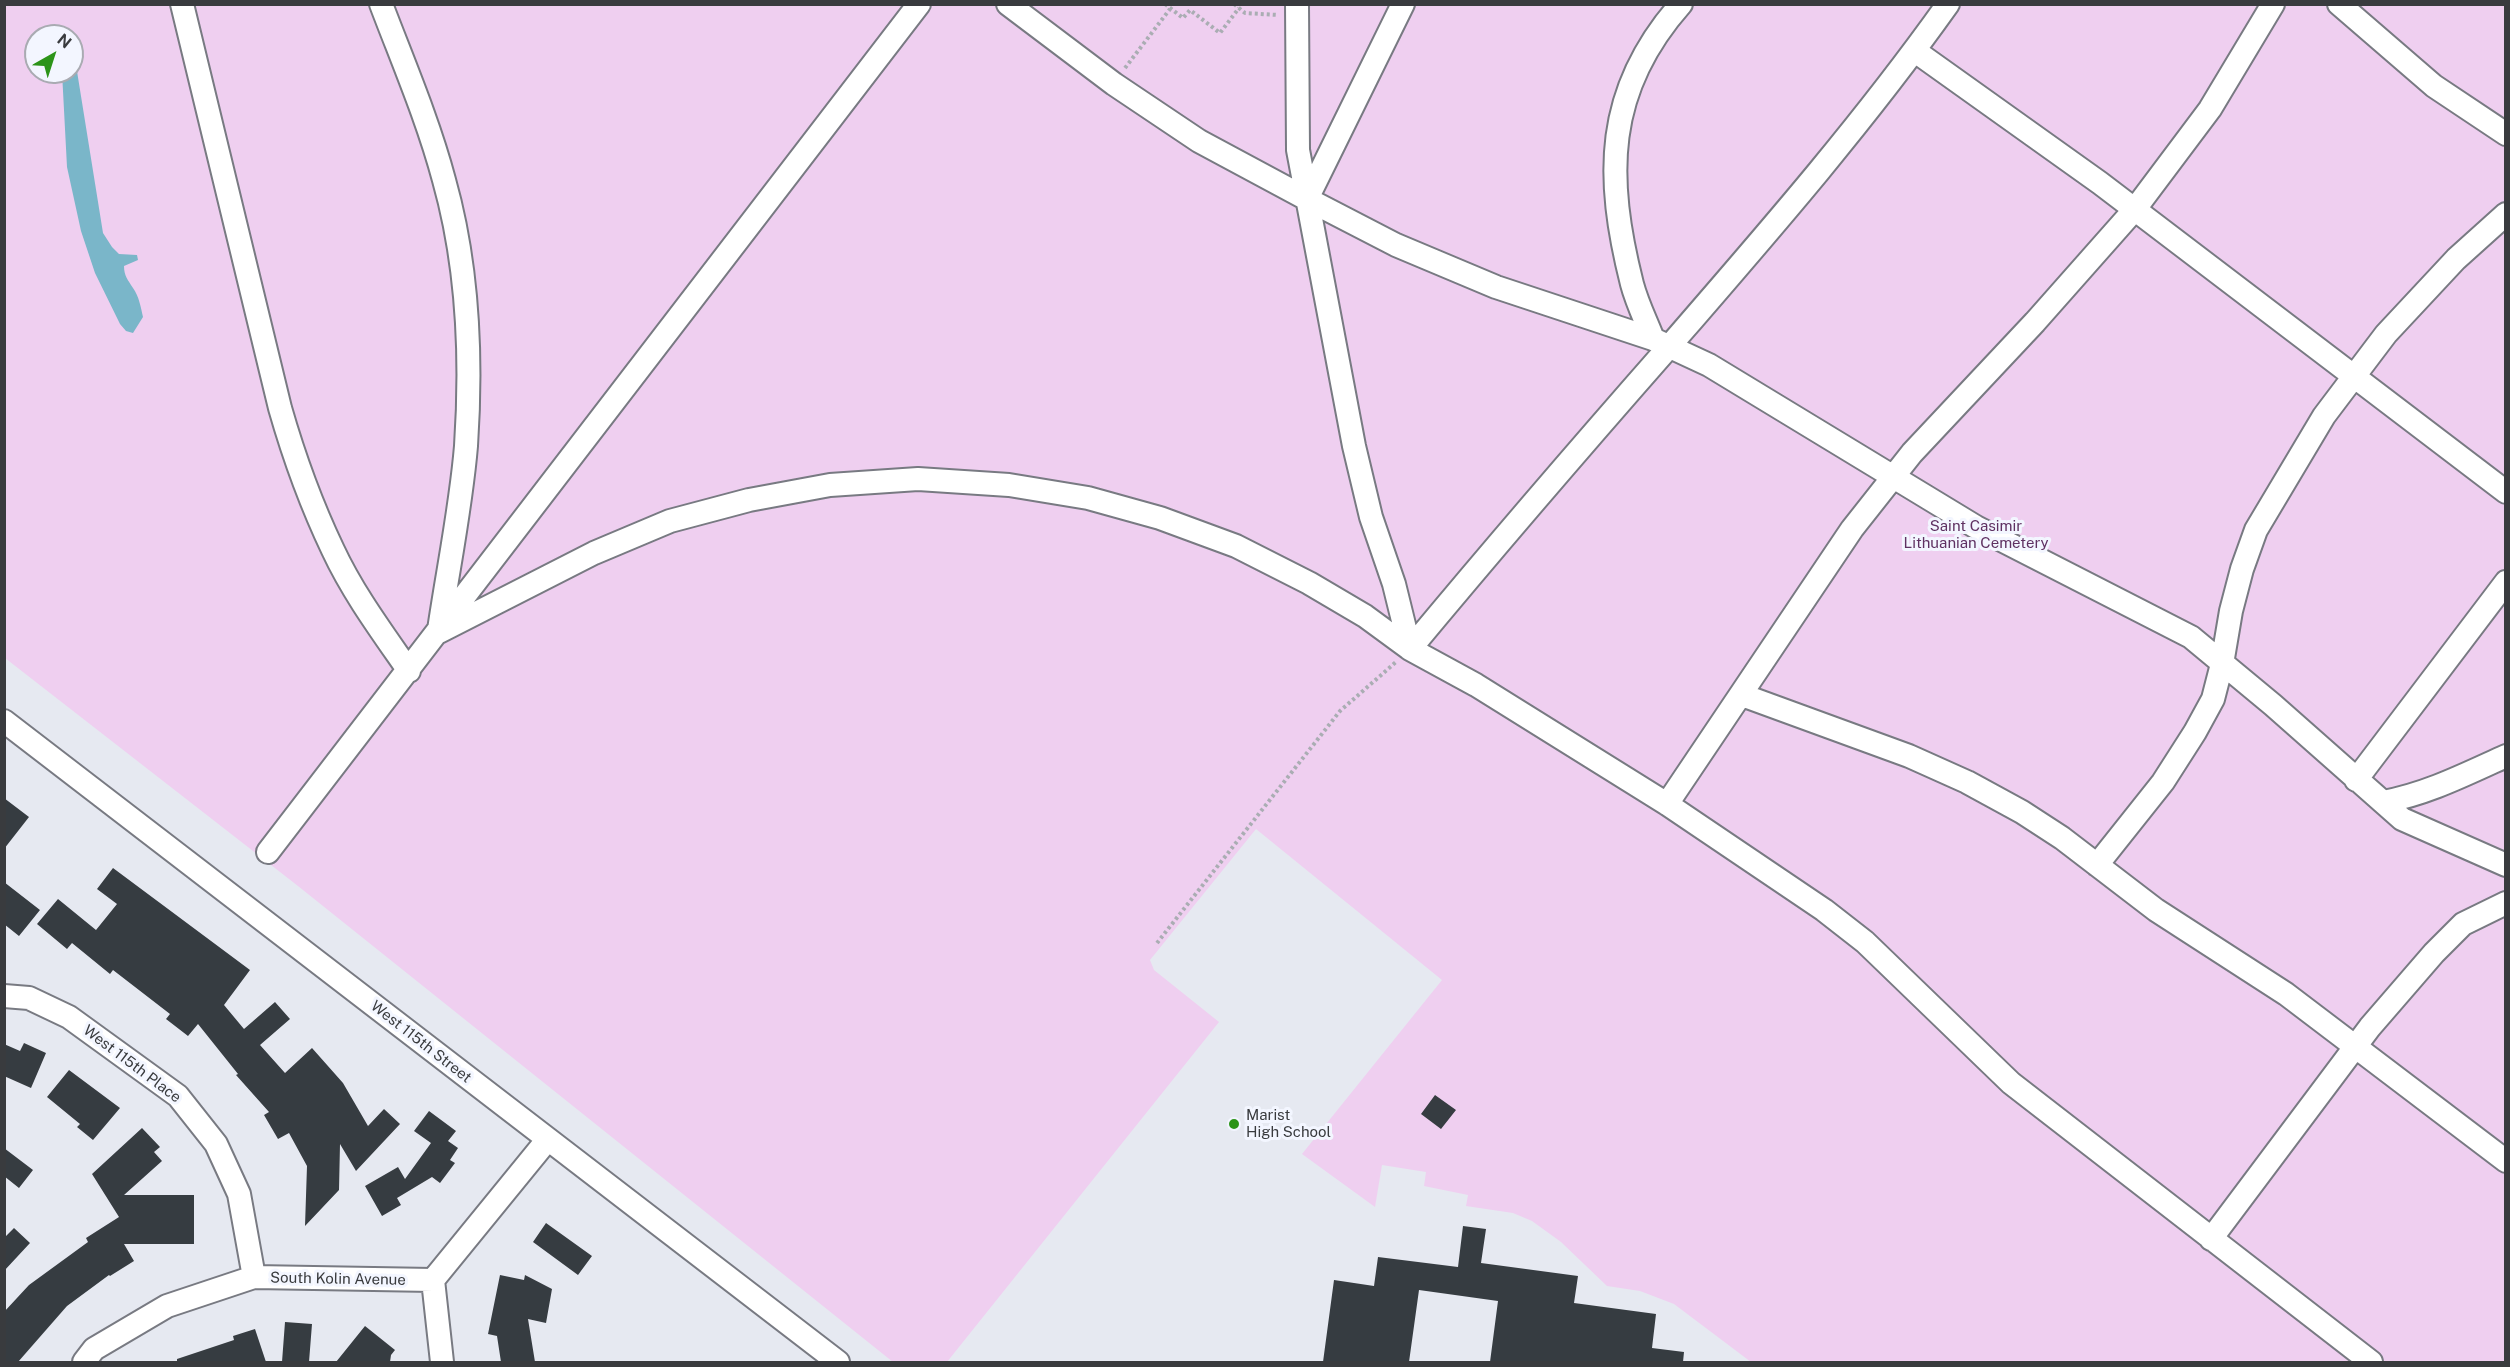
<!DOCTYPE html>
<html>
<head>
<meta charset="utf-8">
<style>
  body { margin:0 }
  #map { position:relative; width:2510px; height:1367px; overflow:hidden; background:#e6e9f1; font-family:"Public Sans",sans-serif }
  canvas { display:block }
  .frame { position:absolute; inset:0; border:6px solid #393b3e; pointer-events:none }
  .north { position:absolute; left:24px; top:24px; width:60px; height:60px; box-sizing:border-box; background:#f3f6ff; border:2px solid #a9abb2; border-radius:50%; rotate:39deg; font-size:16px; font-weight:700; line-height:24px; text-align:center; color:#393b3e }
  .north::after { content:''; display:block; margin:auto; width:21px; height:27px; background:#2c9419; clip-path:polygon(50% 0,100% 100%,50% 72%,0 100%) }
</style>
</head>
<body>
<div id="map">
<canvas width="2510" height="1367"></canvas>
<div class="frame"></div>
<div class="north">N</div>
</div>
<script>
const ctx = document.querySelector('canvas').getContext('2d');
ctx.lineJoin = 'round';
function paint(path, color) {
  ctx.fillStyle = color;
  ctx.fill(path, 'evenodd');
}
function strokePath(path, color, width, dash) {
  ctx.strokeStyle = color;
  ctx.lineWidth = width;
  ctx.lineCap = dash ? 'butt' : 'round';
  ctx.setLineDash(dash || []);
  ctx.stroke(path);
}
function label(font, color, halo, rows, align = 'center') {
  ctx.font = font + ' "Public Sans",sans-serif';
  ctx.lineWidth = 6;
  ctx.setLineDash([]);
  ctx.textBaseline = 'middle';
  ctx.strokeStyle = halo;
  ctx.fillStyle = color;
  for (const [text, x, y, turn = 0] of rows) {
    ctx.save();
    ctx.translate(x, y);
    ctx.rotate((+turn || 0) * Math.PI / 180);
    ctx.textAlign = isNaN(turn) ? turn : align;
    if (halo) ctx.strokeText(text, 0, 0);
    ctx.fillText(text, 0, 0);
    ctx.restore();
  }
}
const green = new Path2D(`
  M4 5H2505V1362H1751L1674 1304 1640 1291 1607 1286 1561 1242 1532 1221 1513 1213 1466 1206 1468 1195 1424 1186 1426 1172 1382 1165 1375 1207 1302 1154 1442 980 1256 829 1150 960 1154 970 1219 1022 947 1362H893L298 886 5 658ZM36 36H72V72H36Z`);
const water = new Path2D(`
  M72 63 76 65 103 233 112 247 119 254 137 255 138 260 124 266C124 276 128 280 133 288 139 296 141 308 143 317L133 333 126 331 120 324 95 273 81 231 67 167 62 72H72Z`);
const building = new Path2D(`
  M4 798 29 817 4 849Z
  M113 868 250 970 224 1005 244 1029 275 1002 290 1019 260 1045 285 1073 312 1048 343 1083 368 1126 384 1109 400 1124 356 1171 340 1144 339 1190 305 1226 307 1166 289 1133 278 1139 264 1115 269 1112 236 1075 238 1074 198 1024 188 1036 166 1019 170 1014 113 970 110 974 72 943 67 949 37 924 58 899 96 930 117 904 97 889Z
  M4 882 40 910 19 936 4 924Z
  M24 1043 46 1053 31 1088 4 1076V1044L20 1051Z
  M69 1070 120 1108 93 1140 77 1127 80 1124 47 1097Z
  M1435 1095 1456 1110 1441 1129 1421 1114Z
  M429 1111 456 1131 448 1141 458 1148 450 1160 455 1163 440 1183 432 1177 397 1198 401 1205 382 1216 365 1186 398 1167 405 1179 431 1143 414 1131Z
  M142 1128 160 1147 154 1152 162 1161 124 1195H194V1244H124L134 1261 110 1276 109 1275 67 1306 18 1362H4V1312L29 1285 88 1242 86 1238 119 1217 92 1174Z
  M4 1148 33 1170 19 1188 4 1176Z
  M546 1223 592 1256 578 1275 533 1242Z
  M1463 1226 1486 1229 1481 1263 1578 1276 1574 1303 1656 1314 1652 1348 1684 1352 1683 1362H1490L1498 1301 1419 1290 1409 1362H1323L1334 1280 1374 1286 1378 1257 1458 1267Z
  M14 1228 30 1243 4 1271V1238Z
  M500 1275 524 1280 525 1275 552 1289 546 1323 528 1319 535 1362H501L497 1336 488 1334Z
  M285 1322 312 1324 309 1362H282Z
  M365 1326 395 1350 391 1355 390 1362H336Z
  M255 1329 266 1362H177V1359L234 1340 233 1336Z`);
const path = new Path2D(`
  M1165 4 1183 18 1190 10 1220 33 1239 8
  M1234 4 1245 13 1278 15
  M1125 68 1170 9
  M1157 943 1340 711 1396 662`);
const minor = new Path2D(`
  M182 4 280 408C294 457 311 504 333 550 353 593 382 632 409 671
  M381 4C403 62 428 120 444 180 468 265 472 357 466 446 461 507 448 569 439 630
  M1008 4 1114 84 1199 141 1307 199 1396 245 1496 287 1653 339 1709 365 1976 527 2191 637 2273 705 2402 819 2506 865
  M1297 4 1298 150 1354 446 1371 517 1394 584 1410 649
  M2339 4 2434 86 2506 134
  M1915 51 2100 183 2506 492
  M1307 199 1403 4
  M1653 339C1646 321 1637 303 1632 284 1605 177 1604 91 1681 4
  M439 632 594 553 670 521 749 500 830 485 918 479 1009 485 1088 498 1160 518 1236 546 1309 583 1365 616 1410 649 1476 685 1667 804 1824 910 1865 942 2011 1083 2371 1362
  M1410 649C1494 548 1580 448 1667 349 1764 237 1862 125 1948 4
  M1742 695 1909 756 1967 782 2022 812 2062 838 2156 910 2286 994 2506 1161
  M4 721 838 1362
  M2356 780 2506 582
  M2383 802C2427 794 2466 774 2506 756
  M1667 804 1852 529 1912 453 2035 322 2135 209 2210 109 2273 4
  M268 852 919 4
  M2097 865 2163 782 2195 732 2213 699 2222 664 2231 611 2242 569 2256 530 2324 416 2386 334 2456 259 2506 214
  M4 996 29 998 69 1017 178 1096 216 1144 239 1194 254 1277
  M2211 1239 2370 1027 2434 953 2463 924 2506 903
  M433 1280 442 1362
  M84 1362 94 1349 167 1306 254 1277 433 1280 548 1139`);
const markers = [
  [1234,1124,6,"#2c9419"]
];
const parkNames = [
  ["Saint Casimir",1976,526],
  ["Lithuanian Cemetery",1976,543]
];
const streetNames = [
  ["West 115th Street",421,1042,38],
  ["West 115th Place",132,1064,37],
  ["South Kolin Avenue",338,1279,1]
];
const poiNames = [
  ["Marist",1246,1115],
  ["High School",1246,1132]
];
paint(green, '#efcff0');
paint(water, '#7ab6c9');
paint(building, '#363c41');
strokePath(minor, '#787a82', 26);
strokePath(path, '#aaadb3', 4, [3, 3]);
strokePath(minor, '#fff', 22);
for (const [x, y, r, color] of markers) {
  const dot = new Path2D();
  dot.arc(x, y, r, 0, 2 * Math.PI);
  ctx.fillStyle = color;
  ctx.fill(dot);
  strokePath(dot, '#f3f6ff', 2);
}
label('15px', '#5f3162', '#f3f6ff', parkNames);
label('15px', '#393b3e', '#f3f6ff', streetNames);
label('15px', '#393b3e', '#f3f6ff', poiNames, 'left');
</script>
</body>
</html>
